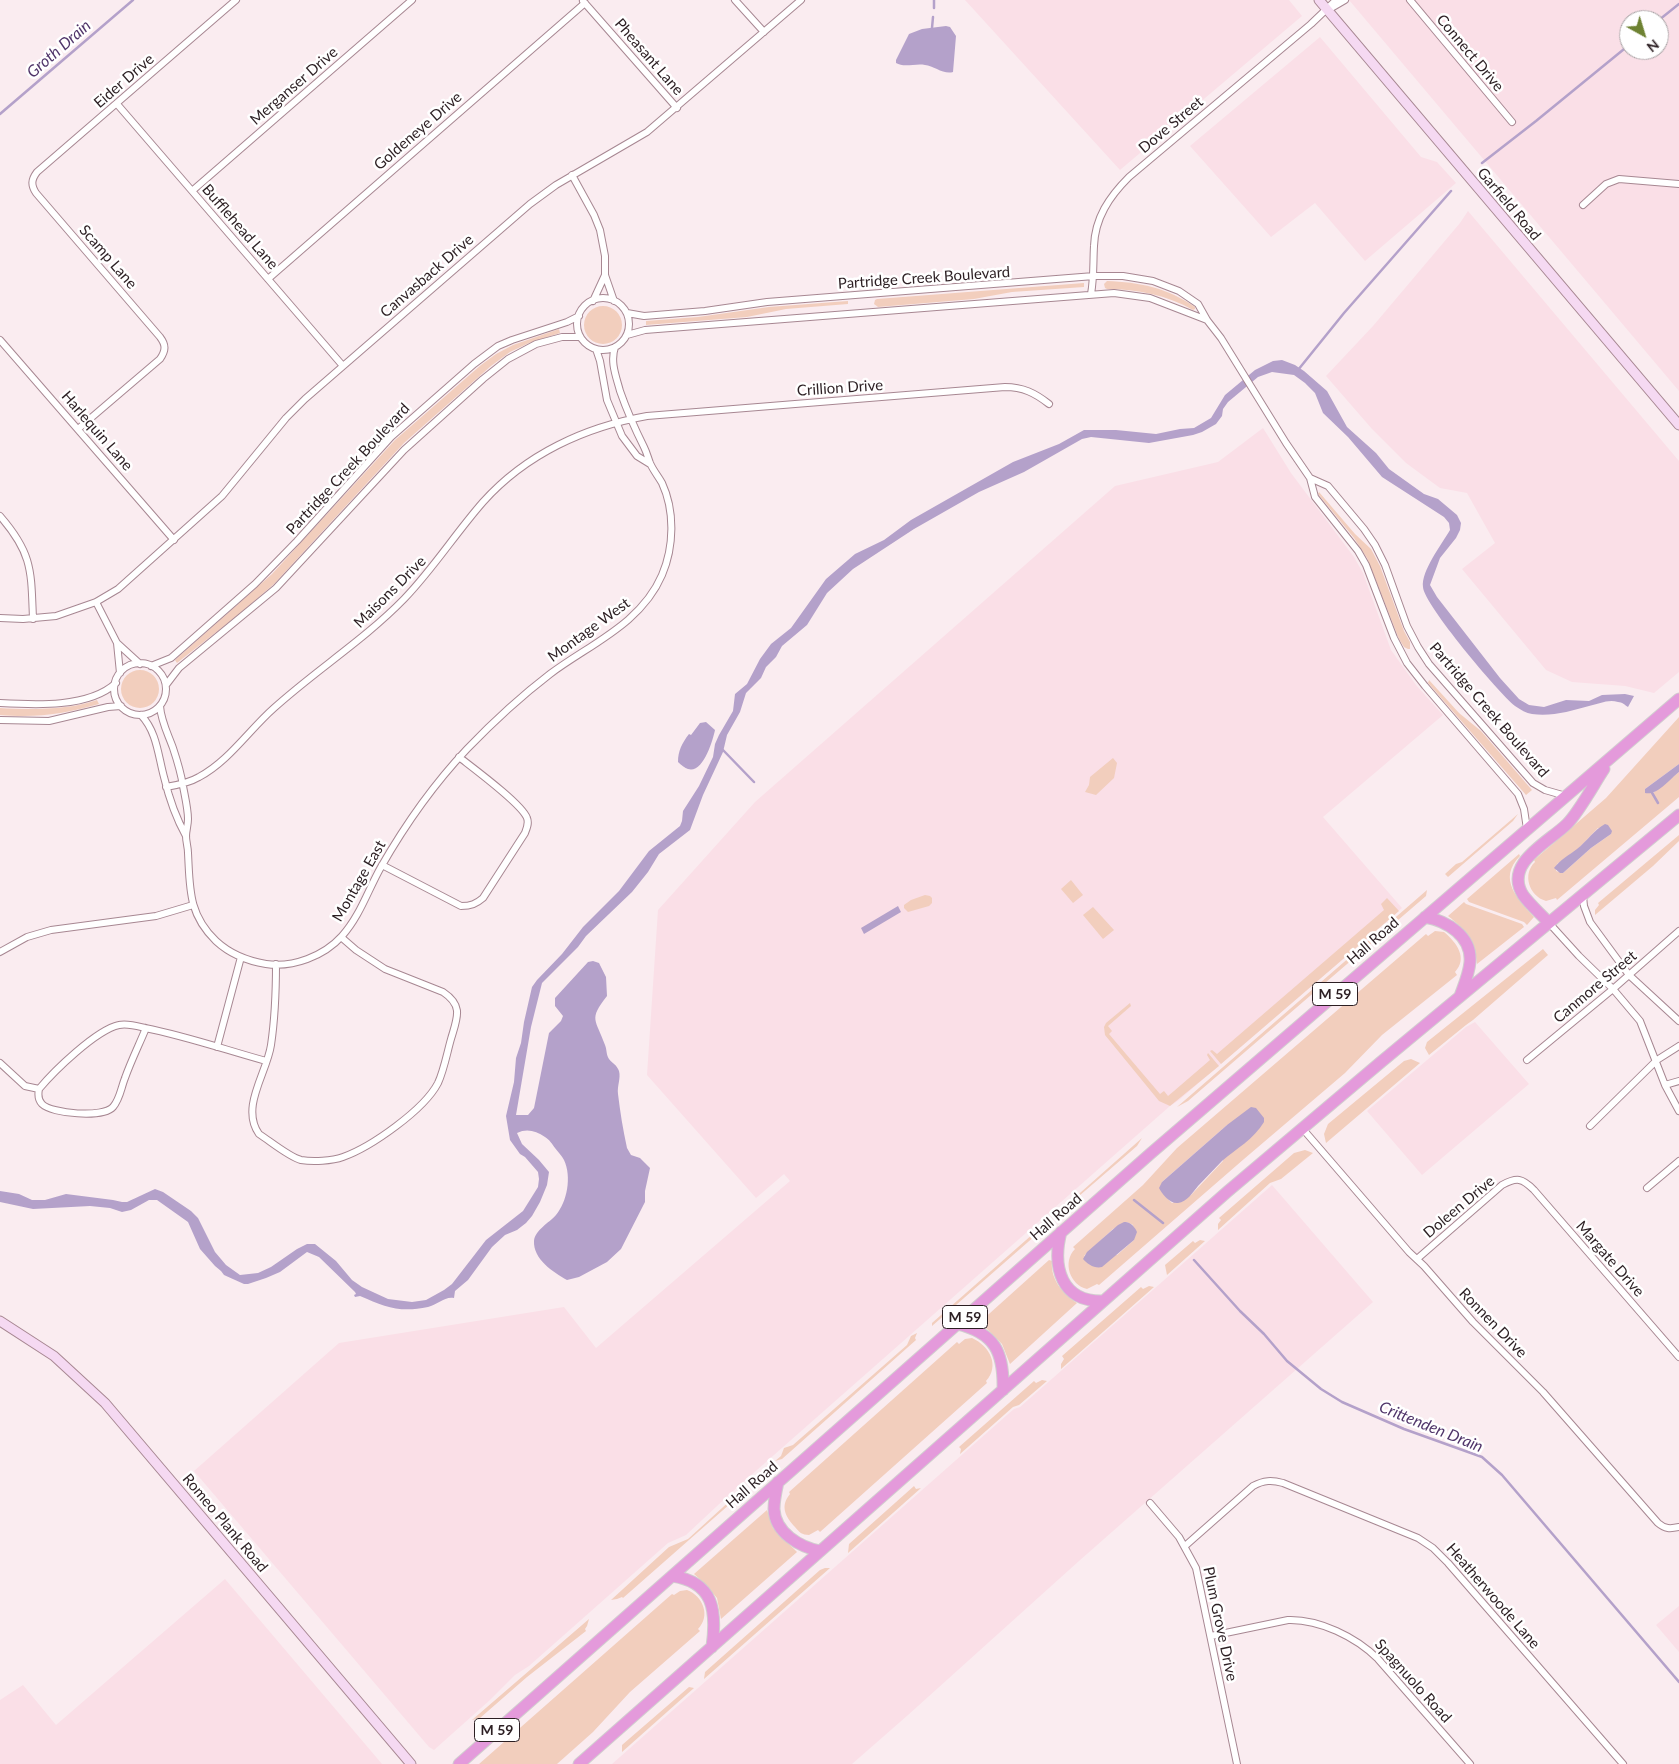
<!DOCTYPE html>
<html>
<head>
<meta charset="utf-8">
<style>
  body { margin:0 }
  #map { position:relative; width:1679px; height:1764px; overflow:hidden; background:#faecf0; font-family:Lato,sans-serif }
  canvas { display:block }
  .north { position:absolute; left:1619px; top:10px; width:50px; height:50px; box-sizing:border-box; background:#fff; border:1px solid #aba5a7; border-radius:50%; rotate:141deg; font-size:14px; font-weight:700; line-height:20px; text-align:center; color:#2c1f23 }
  .north::after { content:''; display:block; margin:auto; width:18px; height:22px; background:#6e8232; clip-path:polygon(50% 0,100% 100%,50% 72%,0 100%) }
</style>
</head>
<body>
<div id="map">
<canvas width="1679" height="1764"></canvas>
<div class="north">N</div>
</div>
<script>
const ctx = document.querySelector('canvas').getContext('2d');
ctx.lineJoin = 'round';
function paint(path, color) {
  ctx.fillStyle = color;
  ctx.fill(path, 'evenodd');
}
function strokePath(path, color, width, dash) {
  ctx.strokeStyle = color;
  ctx.lineWidth = width;
  ctx.lineCap = dash ? 'butt' : 'round';
  ctx.setLineDash(dash || []);
  ctx.stroke(path);
}
function label(font, color, halo, rows, align = 'center') {
  ctx.font = font + ' Lato,sans-serif';
  ctx.lineWidth = 5;
  ctx.setLineDash([]);
  ctx.textBaseline = 'middle';
  ctx.strokeStyle = halo;
  ctx.fillStyle = color;
  for (const [text, x, y, turn = 0] of rows) {
    ctx.save();
    ctx.translate(x, y);
    ctx.rotate((+turn || 0) * Math.PI / 180);
    ctx.textAlign = isNaN(turn) ? turn : align;
    if (halo) ctx.strokeText(text, 0, 0);
    ctx.fillText(text, 0, 0);
    ctx.restore();
  }
}
const built = new Path2D(`
  M965 0H1289L1302 16 1120 170Z
  M1349 0H1679V391ZM1629 20H1659V50H1629Z
  M1320 37 1421 157 1437 162 1456 183 1365 261 1315 203 1271 237 1190 146Z
  M1468 211 1679 461V672L1654 693 1625 686 1572 682 1546 670 1462 569 1495 543 1467 493 1440 488 1406 463 1372 429 1326 376 1373 326 1460 223Z
  M1263 428 1291 473 1354 557 1363 573 1391 650 1416 685 1443 715 1323 817 1402 908 1179 1100 1170 1106 732 1492 686 1535 668 1543 529 1666 515 1675 490 1700 434 1750 429 1747 194 1471 339 1343 564 1307 596 1348 790 1181 784 1174 756 1198 647 1075 658 910 755 802 1115 486 1218 462Z
  M1475 1022 1529 1084 1422 1175 1367 1111 1466 1027Z
  M1272 1185 1373 1302 1079 1561 908 1715 852 1764H612L1007 1415 1014 1409 1020 1407Z
  M225 1579 382 1764H0V1700L23 1685 56 1725Z
  M1679 1606V1652L1656 1625Z`);
const green = new Path2D(`
  M1107 281C1139 282 1168 288 1195 307V309L1193 310C1167 295 1137 289 1107 289L1105 288 1104 284Z
  M1084 283V287L1012 292 974 299 878 307 874 304 875 300 877 299Z
  M848 301V304L786 309 747 317 646 325V321L698 317 769 307Z
  M584 325a19 19 0 1 1 38 0a19 19 0 1 1-38 0Z
  M559 329 560 333 529 343 510 352 491 366 404 443 274 584 238 615 177 663 175 660 272 574 395 440 481 365 496 354 513 345Z
  M1319 492 1355 534 1371 549 1380 566 1404 631 1410 642V649H1408L1404 647 1399 639 1367 558 1354 538 1318 494Z
  M121 689a19 19 0 1 1 38 0a19 19 0 1 1-38 0Z
  M1429 680 1459 713 1481 731 1532 790 1526 795 1428 683Z
  M97 700 99 704C63 714 38 718 0 715V708C29 710 70 710 97 700Z
  M1679 717V764L1645 789 1653 793 1679 772V797L1557 900 1556 898 1546 901C1529 896 1522 874 1535 862L1534 860 1606 798ZM1598 828 1611 834 1591 848 1563 873 1556 871 1557 864 1577 850Z
  M1113 758 1117 763 1114 778 1096 795 1085 792 1089 785 1090 777Z
  M1518 814 1513 821 1448 877 1445 874 1456 864 1462 862Z
  M1679 835V841L1653 866 1595 915V910L1599 905 1598 903Z
  M1519 854 1520 856C1497 879 1518 899 1534 917L1527 925 1524 922 1469 902 1467 899Z
  M1071 880 1083 895 1073 903 1061 889Z
  M1427 890 1426 896 1188 1101 1177 1107Z
  M925 895 930 896 932 898V903L929 906 908 912 904 908V905L911 900Z
  M1387 898 1399 911 1221 1064 1210 1051 1212 1050 1217 1054 1384 910 1381 904Z
  M1464 902 1466 904 1522 924 1524 927 1477 964C1475 941 1466 930 1448 916Z
  M1093 907 1114 930 1103 939 1083 915Z
  M1435 931 1444 932C1457 943 1468 958 1455 972L1457 975 1382 1035 1345 1073 1244 1159 1099 1285 1097 1284 1087 1289C1070 1285 1062 1262 1075 1249L1073 1247 1143 1185 1177 1148 1426 934 1428 936ZM1227 1125 1223 1161 1191 1195 1172 1203 1166 1197 1162 1182ZM1127 1222 1133 1225 1134 1240 1117 1255 1084 1256 1113 1229Z
  M1543 949 1548 955 1473 1020 1466 1025 1429 1055 1425 1048 1427 1042Z
  M1130 1003 1131 1006 1108 1026 1112 1031 1109 1034 1160 1094 1164 1091 1168 1096 1174 1091 1210 1060 1207 1055 1208 1053 1219 1066 1170 1106 1159 1101 1105 1035 1104 1027 1106 1023Z
  M1411 1059 1420 1063 1326 1143 1324 1134 1328 1124 1404 1061Z
  M1142 1138 1137 1146 1064 1209 1063 1208Z
  M1305 1150 1313 1153 1281 1179 1270 1183 1218 1230V1224L1221 1220 1219 1218 1294 1153Z
  M1034 1233 1036 1235 932 1326V1323Z
  M1200 1240 1205 1241 1167 1275 1165 1265 1193 1241 1195 1243Z
  M1049 1260 1052 1261C1050 1279 1063 1294 1077 1303L1010 1364 1002 1344 980 1322Z
  M1149 1286 1154 1287 1061 1369V1364L1064 1359 1062 1356 1141 1287 1143 1289Z
  M917 1333 915 1338 916 1340 782 1459 775 1461 781 1456 784 1448 793 1445 907 1345 911 1336Z
  M972 1338C990 1346 1000 1366 986 1381L987 1383 820 1532 818 1530 809 1535C802 1535 799 1532 795 1527 785 1516 780 1506 790 1494L789 1492 957 1342 959 1344 965 1339Z
  M1042 1380 1047 1381 1019 1405 1013 1407 960 1454 961 1449 959 1447 1034 1381 1036 1383Z
  M914 1486 916 1489 921 1488 848 1553 849 1544Z
  M744 1488 739 1496 623 1598 622 1597 617 1599 611 1600 669 1547 688 1539Z
  M767 1510 773 1528 797 1552 721 1619 717 1598 704 1583 694 1574Z
  M825 1568H830L704 1679 705 1672 820 1570Z
  M687 1590C703 1596 711 1616 698 1629L700 1631 630 1692 593 1732 557 1764H479L672 1594 674 1595 680 1591Z
  M589 1619 587 1626 585 1629 586 1631 527 1677 480 1718 472 1720Z
  M689 1687 694 1688 622 1752V1745Z`);
const water = new Path2D(`
  M946 26 950 27 956 36 953 72C944 75 934 66 925 65 916 63 904 68 896 63V60L909 34 922 29Z
  M1282 360 1295 365 1304 371 1327 391 1347 427 1376 453 1389 469 1424 494 1438 499 1457 515 1461 523 1460 530 1456 538 1440 558 1430 585 1437 597 1500 678 1519 699 1529 705 1544 707 1566 700 1589 701 1602 695 1625 694 1634 696 1628 707C1625 705 1622 702 1618 702 1608 699 1599 704 1589 706 1571 711 1551 717 1532 714 1526 713 1521 710 1515 706 1499 693 1424 605 1423 587 1421 571 1442 544 1450 530L1449 523 1444 517 1382 477 1348 437 1323 413 1315 393 1305 383 1294 375 1272 372 1258 377 1228 402 1223 409 1222 416 1216 424 1202 432 1193 435 1149 443 1091 437 1082 439 1024 472 979 492 914 529 853 569 827 593 807 625 782 646 776 657 766 667 761 678 746 693 740 712 727 735 723 752 703 795 690 830 659 854 648 872 632 892 586 936 578 947 542 983 531 1027 516 1115H528L534 1108 549 1033 561 1021 563 1016 555 1006V998L588 962 593 961 599 963 606 977 607 996C588 1020 596 1019 605 1045 607 1050 606 1054 609 1059 612 1063 617 1065 619 1071 621 1078 617 1086 618 1094 620 1111 623 1130 627 1148L631 1155 640 1158 650 1168 645 1191V1202L621 1249 607 1262 579 1277 567 1280C553 1272 533 1259 534 1241 535 1230 549 1223 556 1215 567 1202 572 1177 564 1160 562 1156 558 1152 555 1148 552 1144 550 1140 545 1137 536 1131 527 1128 517 1133L522 1144 539 1160 549 1172 547 1185 540 1202 532 1216 526 1223 517 1230 505 1235 492 1247 468 1280 455 1291 454 1298C445 1296 437 1305 428 1307 400 1313 385 1307 360 1296L355 1297 354 1295 356 1294 355 1292 319 1257 307 1252 280 1272 266 1278 248 1284H244L224 1275 221 1271 215 1266 200 1249 188 1222 157 1200H149L131 1210 122 1212 110 1208 90 1206 33 1209 0 1202V1191L19 1194 32 1200H45L66 1194 113 1200 122 1202H127L155 1189 163 1192 191 1211 198 1218 215 1252 226 1265 240 1275 258 1273 271 1267 297 1249 307 1244H315L336 1261 352 1280 362 1287 388 1299 412 1302 426 1300 444 1290 452 1284 486 1240 523 1211 538 1187 539 1179 538 1172 525 1157 520 1154 510 1140 506 1116 514 1082 516 1058 521 1043 524 1022 532 987 537 980 562 954 583 927 619 891 649 851 680 826 682 821 683 811 699 786 713 757 715 744 719 735 733 711 735 694 747 684 760 659 771 644 791 628 826 579 855 554 884 540 911 520 1013 462 1059 444 1084 430H1116L1156 434 1180 429 1194 428 1211 418 1225 395 1255 370 1273 361Z
  M706 722 715 730C713 740 703 774 688 769 685 768 681 765 678 762 678 751 682 743 689 734L691 735 700 723Z
  M1679 764V772C1670 779 1657 796 1645 793V789Z
  M1605 824 1608 825 1612 831 1611 834 1591 848 1563 873H1560L1554 868C1560 860 1569 855 1577 849 1587 841 1594 830 1605 824Z
  M898 906 901 912 864 934 861 928Z
  M1251 1107 1256 1108 1264 1118V1122C1254 1139 1236 1149 1222 1161 1214 1169 1206 1178 1198 1186 1193 1192 1187 1202 1178 1203 1170 1204 1162 1194 1159 1188L1162 1182 1227 1125Z
  M1124 1222C1130 1221 1135 1227 1137 1232L1134 1240 1102 1267C1095 1269 1087 1264 1083 1259L1087 1252 1118 1225Z`);
const stream = new Path2D(`
  M934 8V0
  M1659 20 1679 4
  M932 28 933 17
  M0 114 133 0
  M1482 163 1536 121 1629 45
  M1298 370 1344 313 1451 191
  M722 749 754 782
  M1651 791 1658 803
  M1134 1200 1163 1223
  M1194 1260 1240 1311 1264 1334 1287 1361 1321 1389 1342 1402 1404 1429 1482 1457 1502 1475 1679 1682`);
const minor = new Path2D(`
  M735 0 764 32
  M1410 0 1512 122
  M583 1 677 108
  M1333 7 1345 0
  M117 104 343 366
  M572 175 594 215 600 230 605 256V275L614 301
  M192 191 412 0
  M1583 205 1606 184 1619 179 1679 184
  M268 279 585 3
  M1091 294C1094 278 1093 263 1094 246 1095 218 1109 197 1129 177L1311 24 1336 0
  M577 324a26 26 0 1 1 52 0a26 26 0 1 1-52 0Z
  M593 301 605 275
  M627 313 644 316 705 311 767 302 1094 276H1123L1153 281 1179 291 1198 304 1207 320 1221 338 1286 443 1310 478 1315 497 1358 551 1366 565 1394 638 1407 663 1425 686 1518 794 1524 809 1527 829
  M627 335 645 330 1114 293 1150 298 1207 320
  M0 340 174 540
  M596 349 600 361 607 400 622 436 637 456 650 464
  M78 429 160 359C166 350 166 345 160 337L36 193C31 185 31 180 37 172L236 0
  M1310 478 1328 486 1364 529 1375 545 1385 565 1407 626 1418 647 1429 664 1533 783 1545 790 1566 796
  M0 516C33 554 31 571 33 619
  M96 602 117 643 120 673
  M0 618 23 619 56 616 96 602 118 589 222 496 286 418 305 399 530 204 556 185 647 132 801 0
  M117 643 140 664
  M114 689a26 26 0 1 1 52 0a26 26 0 1 1-52 0Z
  M151 666 171 658 255 584 297 541 391 437 474 364 498 346 512 340 567 322 579 316
  M166 685 179 668 276 588 404 450 483 379 508 359 536 344 562 337H580
  M0 703C35 705 89 708 116 683
  M160 706C161 721 168 734 173 748 177 760 181 773 183 786 185 797 188 809 188 819 188 825 186 831 186 836 186 842 188 847 188 853 190 888 188 914 216 941 230 954 248 961 266 964 293 968 324 956 342 936 360 916 368 890 381 867 405 825 433 785 467 749 493 722 520 697 550 674 590 644 641 624 662 575 674 547 675 511 662 483 658 476 653 470 650 463 648 458 647 453 644 447 635 429 627 411 620 391 616 376 610 362 615 347
  M141 715C157 732 158 755 164 777 169 798 176 818 186 836
  M0 720 49 721 108 707 121 706
  M166 787C178 785 189 783 199 777 229 761 249 730 274 708 316 670 364 640 404 599 433 569 455 534 483 502 526 454 585 427 647 416L1005 387C1023 387 1035 393 1049 404
  M382 865 461 906C471 906 476 904 483 898L525 833C527 828 529 823 527 818 522 804 473 768 459 757
  M1583 896 1584 906 1590 922 1629 975 1679 1021
  M1549 923 1579 956 1613 989 1640 1021 1665 1085 1679 1111
  M0 952 27 937 51 930 156 916 193 905
  M276 964C276 991 275 1018 271 1045 267 1073 240 1107 259 1134 270 1141 289 1157 301 1160 313 1162 332 1161 343 1157 371 1147 424 1110 438 1083 444 1070 447 1053 451 1039 457 1018 464 1006 443 992L385 969 356 950 341 937
  M146 1028C139 1045 131 1061 125 1078 121 1088 120 1099 113 1107 103 1118 52 1114 42 1104 38 1100 38 1094 39 1089 54 1071 96 1030 119 1025 127 1023 137 1026 145 1028 186 1036 226 1050 266 1061
  M217 1047 241 957
  M1527 1060 1613 989 1679 931
  M0 1063 25 1086 39 1089
  M1665 1085 1679 1081
  M1590 1126 1657 1060 1679 1046
  M1302 1128 1409 1252 1424 1266 1473 1322 1543 1392 1658 1523C1665 1529 1670 1529 1679 1527
  M1647 1188 1679 1161
  M1417 1259 1502 1185C1517 1177 1522 1178 1534 1190L1679 1357
  M1150 1503 1179 1537 1196 1568 1237 1764
  M1185 1546 1253 1486C1264 1480 1272 1480 1283 1483L1418 1538 1433 1548 1448 1563 1623 1764
  M1211 1636 1288 1620C1319 1619 1356 1637 1378 1659L1470 1764`);
const secondary = new Path2D(`
  M1319 0 1679 425
  M0 1321 54 1356 105 1403 411 1764`);
const trunk = new Path2D(`
  M1425 917C1447 921 1472 936 1470 962 1469 974 1464 985 1460 996
  M1549 923C1541 914 1530 905 1523 895 1503 863 1549 842 1567 824 1579 812 1594 784 1604 769
  M1061 1232C1052 1267 1061 1302 1103 1301
  M957 1324C995 1333 1004 1352 1003 1390
  M778 1482C776 1491 774 1500 774 1509 775 1533 800 1547 820 1551
  M672 1576C714 1582 717 1611 712 1647
  M459 1764 1150 1154 1679 699
  M579 1764 1227 1192 1381 1062 1679 815`);
const shields = [
  [1335,994,45],
  [965,1317,45],
  [497,1730,45]
];
const shieldNames = [
  ["M 59",1335,994],
  ["M 59",965,1317],
  ["M 59",497,1730]
];
const streetNames = [
  ["Connect Drive",1470,53,50],
  ["Pheasant Lane",649,57,49],
  ["Eider Drive",124,81,-41],
  ["Merganser Drive",294,86,-41],
  ["Dove Street",1171,125,-40],
  ["Goldeneye Drive",418,131,-41],
  ["Garfield Road",1509,204,50],
  ["Bufflehead Lane",240,227,49],
  ["Scamp Lane",108,257,49],
  ["Canvasback Drive",427,276,-41],
  ["Partridge Creek Boulevard",924,278,-4],
  ["Crillion Drive",840,388,-4],
  ["Harlequin Lane",97,431,49],
  ["Partridge Creek Boulevard",348,469,-47],
  ["Maisons Drive",390,592,-45],
  ["Montage West",589,630,-36],
  ["Partridge Creek Boulevard",1489,710,49],
  ["Montage East",359,881,-60],
  ["Hall Road",1373,941,-41],
  ["Canmore Street",1595,987,-40],
  ["Doleen Drive",1459,1207,-40],
  ["Hall Road",1056,1217,-41],
  ["Margate Drive",1610,1259,49],
  ["Ronnen Drive",1493,1323,46],
  ["Hall Road",752,1485,-41],
  ["Romeo Plank Road",225,1523,50],
  ["Heatherwoode Lane",1493,1596,49],
  ["Plum Grove Drive",1220,1624,78],
  ["Spagnuolo Road",1413,1681,48]
];
const waterNames = [
  ["Groth Drain",59,49,-41],
  ["Crittenden Drain",1431,1427,22]
];
paint(built, '#fadfe7');
paint(green, '#f2cebd');
paint(water, '#b4a1ca');
strokePath(stream, '#b4a1ca', 2.5);
strokePath(minor, '#a78792', 8);
strokePath(secondary, '#a78792', 11);
strokePath(trunk, '#d1cecf', 13);
strokePath(minor, '#fff', 6);
strokePath(secondary, '#f5d9f2', 9);
strokePath(trunk, '#e49adb', 11);
for (const [x, y, w] of shields) {
  const box = new Path2D();
  box.roundRect(x - w / 2, y - 11.5, w, 23, 4);
  ctx.fillStyle = '#fff';
  ctx.fill(box);
  strokePath(box, '#2c1f23', 1);
}
label('bold 14px', '#2c1f23', null, shieldNames);
label('15px', '#2c1f23', '#fff', streetNames);
label('italic 16px', '#50356a', '#fff', waterNames);
</script>
</body>
</html>
